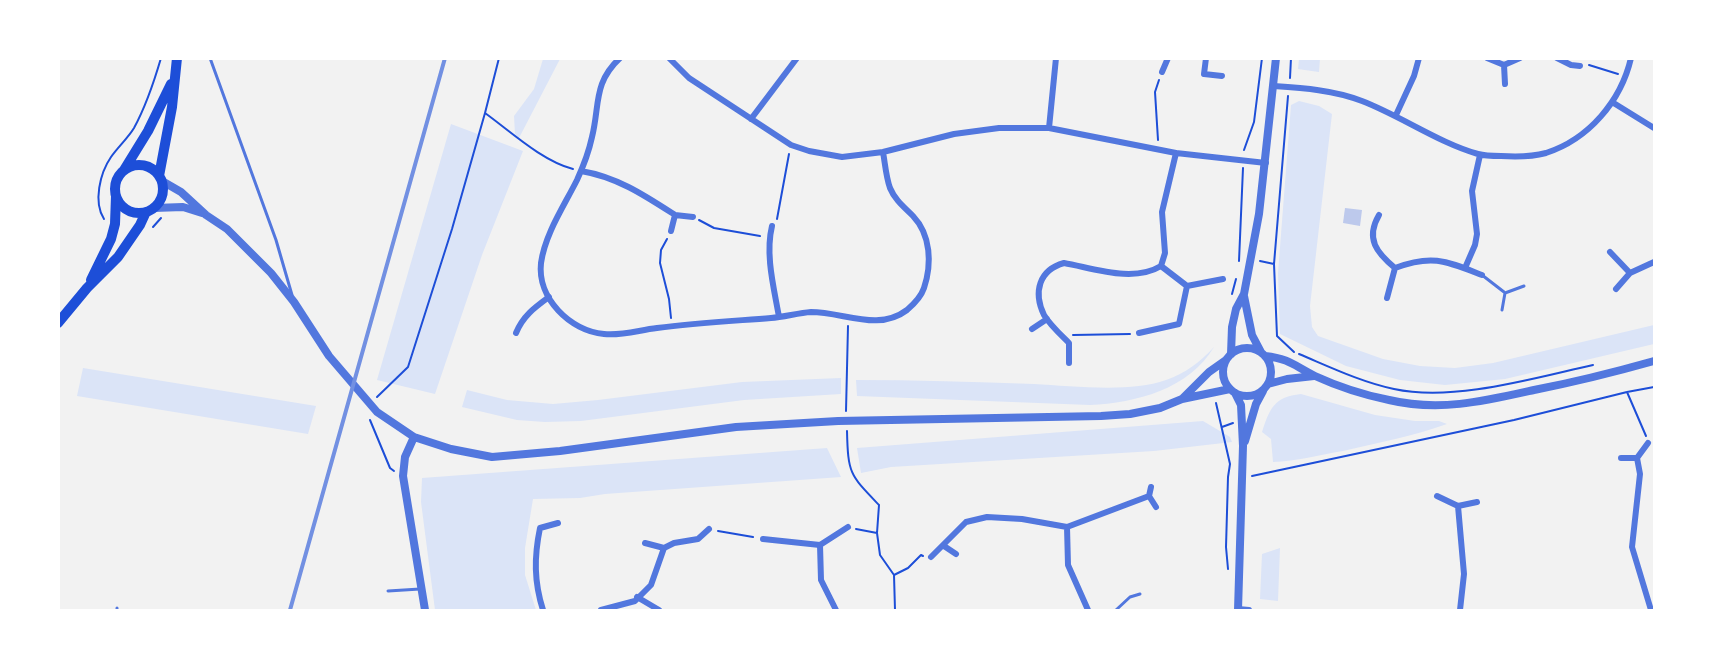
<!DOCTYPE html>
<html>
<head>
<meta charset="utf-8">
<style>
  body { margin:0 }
  #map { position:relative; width:1713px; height:669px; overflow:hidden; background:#f2f2f2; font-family:Quicksand,sans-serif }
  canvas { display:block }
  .frame { position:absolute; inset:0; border:60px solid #fff; pointer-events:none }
</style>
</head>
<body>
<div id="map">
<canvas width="1713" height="669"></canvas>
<div class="frame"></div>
</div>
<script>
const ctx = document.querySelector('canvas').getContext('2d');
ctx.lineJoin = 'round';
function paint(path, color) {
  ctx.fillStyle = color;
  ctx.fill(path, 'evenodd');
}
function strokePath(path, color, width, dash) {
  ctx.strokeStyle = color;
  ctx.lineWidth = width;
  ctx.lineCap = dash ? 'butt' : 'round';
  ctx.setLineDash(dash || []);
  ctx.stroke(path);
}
const green = new Path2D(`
  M543 59H560L519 138 515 134 514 116 534 89Z
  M1299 59H1320L1319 72 1298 69Z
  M1299 101 1319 106 1332 114 1310 306 1312 327 1318 336 1383 359 1420 366 1455 368 1493 363 1654 325V344L1505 379 1445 385 1400 380 1346 366 1280 334 1278 273 1291 105Z
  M451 124 523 151 482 255 435 394 377 380Z
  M1214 347C1189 389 1136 403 1090 405L857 396 856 380C915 380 975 382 1034 384 1073 386 1130 393 1166 380 1186 373 1200 362 1214 347Z
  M83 368 316 406 308 434 77 396Z
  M841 378V394L744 400 581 421 545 422 517 420 462 407 467 390 507 400 553 404 598 400 742 382Z
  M1301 394 1375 415 1415 421H1439L1447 424C1413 436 1378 443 1343 451 1319 455 1297 461 1273 462L1271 439 1262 432C1270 408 1274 397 1301 394Z
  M1203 421 1230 437 1232 442 1154 451 891 467 861 473 857 448Z
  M827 448 841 477 605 494 580 498 533 499 525 548V575L536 610H435L421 502 422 478Z
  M1280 548 1278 601 1260 599 1262 554Z`);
const building = new Path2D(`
  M1345 208 1362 210 1360 226 1343 223Z`);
const path = new Path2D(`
  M1589 65 1618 74
  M1290 78 1291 58
  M1288 96 1274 264 1277 336 1294 352
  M485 113 499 58
  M1158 140 1155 92 1159 80
  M1244 150 1254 122 1262 58
  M104 219C93 202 100 173 111 157 118 147 128 138 134 128 146 106 154 82 161 58
  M777 219 789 154
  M699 220 714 228 760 236
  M153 227 161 218
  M667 239 661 250 660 263 669 299 671 318
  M1239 261 1243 168
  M1260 261 1274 264
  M1232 294 1236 279
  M1073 335 1130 334
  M1299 354C1330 367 1361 382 1394 389 1454 402 1534 378 1593 365
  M1627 392 1646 436
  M377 397 408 367 452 229 485 113C510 131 542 161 573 169
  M1216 403 1230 464 1228 477 1226 547 1228 569
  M846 411 848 326
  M370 420 390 468 394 471
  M1222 427 1233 423
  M847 431C848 474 850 475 879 505L877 533 880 555 894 575 895 610
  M1252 476 1514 420 1627 392 1654 387
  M856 529 877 533
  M718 531 753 537
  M894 575 908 568 921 555 923 556`);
const service = new Path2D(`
  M210 58 276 240 292 295
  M1482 275 1504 292
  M1502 310 1505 293 1524 286
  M388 591 420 589
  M117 610V608
  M1116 610 1130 597 1140 594`);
const minor = new Path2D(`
  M620 58C593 83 600 105 592 137 589 151 583 167 577 180 564 206 545 234 541 263 537 298 570 331 604 334 622 336 639 330 657 328 695 323 733 321 771 318 784 317 798 313 811 312 844 312 878 332 907 310 914 304 921 297 924 288 932 264 931 235 913 216 904 207 895 200 890 188 886 177 885 163 883 152
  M669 58 689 78 791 145 809 151 842 157 883 152 954 134 999 128H1049L1176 153 1266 163
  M1206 58 1204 74 1222 76
  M1487 58 1504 65 1520 58
  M1557 58 1571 65 1580 66
  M1504 65 1505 84
  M1162 72 1168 58
  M1273 86C1303 88 1334 90 1362 101 1401 116 1439 143 1478 154 1485 156 1494 156 1501 156 1516 157 1531 157 1546 153 1589 139 1621 101 1631 58
  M1612 102 1654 128
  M1396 115 1414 76 1419 58
  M751 119 797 58
  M1049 128 1056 58
  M1176 153 1162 212 1165 253 1161 266 1187 286
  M581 171C617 177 644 195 675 215
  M1379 215C1365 239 1377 253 1395 268L1387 298
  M772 226C765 255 774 288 779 317
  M671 231 675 215 693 217
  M1610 252 1630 273 1616 289
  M1395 268C1432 254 1446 261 1482 275
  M1465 268 1475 245 1477 234 1472 191 1480 155
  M1630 273 1654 262
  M1032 329 1047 319
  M516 333C523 316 534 308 549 297
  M1139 333 1179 324 1187 286 1223 279
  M1069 363V343C1061 335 1050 325 1044 315 1033 292 1039 270 1064 263 1093 268 1133 283 1161 266
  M1621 458H1637L1648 443
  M1637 458 1640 474 1632 547 1651 610
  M1151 487 1149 496 1156 507
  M1437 496 1458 506 1477 502
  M1458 506 1464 574 1460 610
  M1067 527 1068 565 1088 610
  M763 539 820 545 848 527
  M645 543 664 548
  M820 545 821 580 836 610
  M944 546 956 554
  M931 557 966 522 987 517 1022 519 1067 527 1149 496
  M637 597 659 610
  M1238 609 1249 610
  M543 610C534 582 534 557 540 528L558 523
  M601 610 635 601 651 585 664 548 674 543 698 539 709 529`);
const tertiary = new Path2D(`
  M162 181 181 192 206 215 227 229 271 273 294 302 329 356 377 412 414 437 451 449 492 457 560 451 736 427 838 421 1101 416 1130 414 1160 408 1182 399 1230 389
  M154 208 183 207 202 213
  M1244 296 1252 335 1261 352
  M1223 372a24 24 0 1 1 48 0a24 24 0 1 1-48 0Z
  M1231 354 1232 327 1236 309 1244 294 1259 214 1276 58
  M1265 356C1291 359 1294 366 1315 376 1339 387 1364 395 1389 400 1440 412 1485 401 1534 390 1575 382 1615 372 1654 361
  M1268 384 1287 379 1314 376
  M1235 393 1241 405 1243 446 1238 610
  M1183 398 1209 372 1226 360
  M414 437 405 457 403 476 425 610
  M1245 441 1256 404 1263 391`);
const trunk = new Path2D(`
  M115 189a24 24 0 1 1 48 0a24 24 0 1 1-48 0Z
  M124 170 148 131 171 84
  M159 176 172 107 177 58
  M91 280 111 239 115 224 116 196
  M58 323 87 288 118 257 140 225 146 212`);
const rail = new Path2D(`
  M290 610 445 58`);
paint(green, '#dbe4f7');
paint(building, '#bdc9ec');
strokePath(path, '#1d4ed8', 2);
strokePath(service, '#5277de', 3);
strokePath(minor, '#5277de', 6);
strokePath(tertiary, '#5277de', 8);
strokePath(trunk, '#1d4ed8', 10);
strokePath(rail, '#7290e2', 4);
</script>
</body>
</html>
